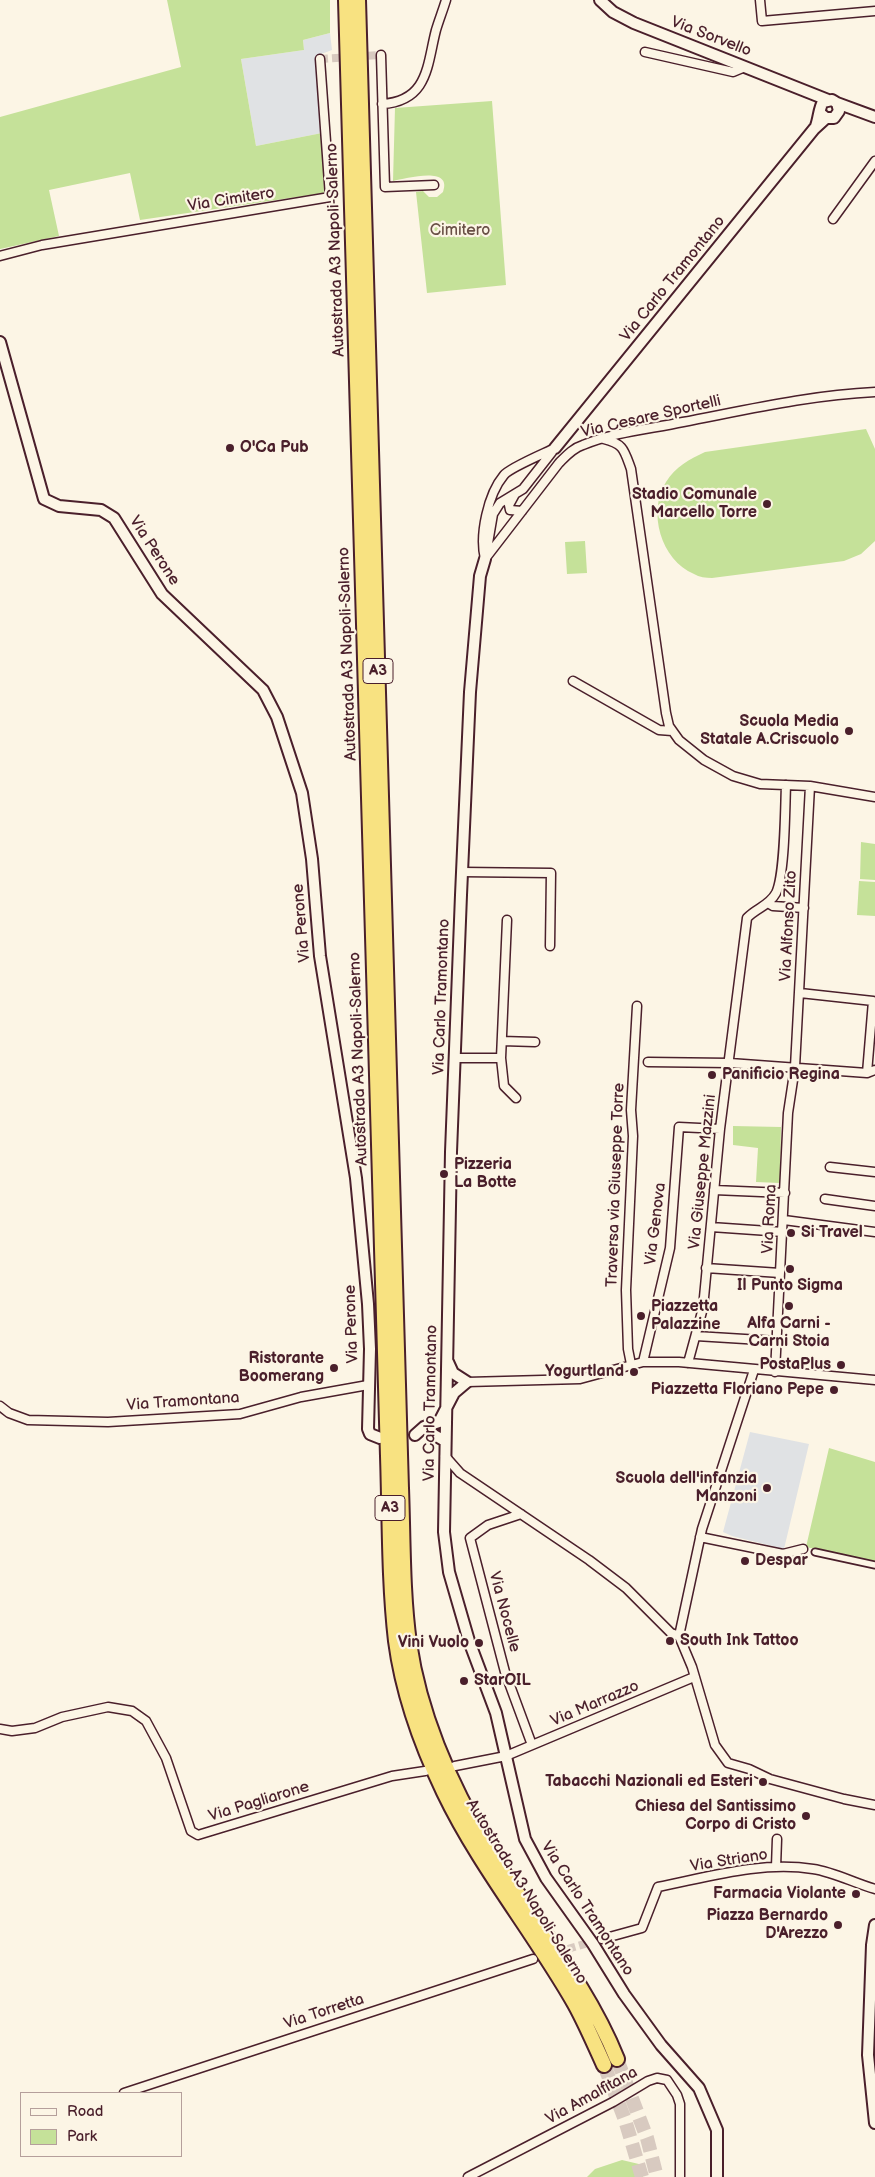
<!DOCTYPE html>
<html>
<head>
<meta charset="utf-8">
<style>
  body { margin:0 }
  #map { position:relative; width:875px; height:2177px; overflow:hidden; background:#fcf5e5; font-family:"Balsamiq Sans",sans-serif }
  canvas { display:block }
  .legend { position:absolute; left:20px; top:2092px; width:162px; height:65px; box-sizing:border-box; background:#fcf5e5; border:1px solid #b59f9b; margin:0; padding:6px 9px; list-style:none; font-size:15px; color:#4a1f2b }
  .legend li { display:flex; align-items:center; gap:10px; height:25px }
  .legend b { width:25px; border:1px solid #b59f9b }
</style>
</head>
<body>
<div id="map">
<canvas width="875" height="2177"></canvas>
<ul class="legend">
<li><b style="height:6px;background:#fcf5e5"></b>Road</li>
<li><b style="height:14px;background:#c5e199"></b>Park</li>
</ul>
</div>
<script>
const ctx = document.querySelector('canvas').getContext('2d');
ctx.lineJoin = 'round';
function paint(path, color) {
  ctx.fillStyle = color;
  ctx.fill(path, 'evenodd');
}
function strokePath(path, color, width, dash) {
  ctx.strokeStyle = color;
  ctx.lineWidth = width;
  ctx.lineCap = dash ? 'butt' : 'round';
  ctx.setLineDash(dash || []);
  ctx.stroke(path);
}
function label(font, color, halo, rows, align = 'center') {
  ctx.font = font + ' "Balsamiq Sans",sans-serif';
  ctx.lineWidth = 4.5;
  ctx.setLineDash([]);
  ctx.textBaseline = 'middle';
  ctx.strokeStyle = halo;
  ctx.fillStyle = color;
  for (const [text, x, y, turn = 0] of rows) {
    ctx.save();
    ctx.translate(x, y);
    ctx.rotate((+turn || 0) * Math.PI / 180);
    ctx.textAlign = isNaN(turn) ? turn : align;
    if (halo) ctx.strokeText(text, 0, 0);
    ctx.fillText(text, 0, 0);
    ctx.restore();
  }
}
const built = new Path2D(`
  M330 33 332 50 316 56 322 133 256 146 241 59 304 50 303 40Z
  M750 1432 809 1444 784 1549 732 1536 723 1532Z`);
const green = new Path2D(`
  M167 0H330V33L303 40 304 50 241 59 256 146 322 133 324 193 140 220 130 173 49 190 59 236 0 249V117L181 67Z
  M492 101 506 285 427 293 416 192 423 191 429 197H437L443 192C453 165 405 179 393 181L395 108Z
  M866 429 875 449V541L861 554 844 561 712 578C706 578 699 577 694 574 661 560 647 512 666 482 675 467 690 459 705 452Z
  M585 541 587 573 567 574 565 542Z
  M861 842 875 844V880L860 879Z
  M859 881 875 882V916L857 915Z
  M733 1126 781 1127 780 1183 756 1182 758 1148 733 1145Z
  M829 1448 875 1462V1562L806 1547Z
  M622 2160 643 2165V2177H587L595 2169Z`);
const minorTunnel = new Path2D(`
  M320 59 381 55
  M533 1959 602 1939`);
const motorwayTunnel = new Path2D(`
  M617 2059 647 2138 657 2177
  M604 2065 625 2120 642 2177`);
const pedestrian = new Path2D(`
  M815 1552 875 1565`);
const minor = new Path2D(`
  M760 0 762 21 875 11
  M645 52 733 72 745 67
  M381 55 385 187 434 185
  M382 104C429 101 427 64 436 30 439 20 443 10 446 0
  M833 219 875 161
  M0 256 42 245 330 197 320 59
  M604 439C624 444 624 450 631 469L666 713 669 726 679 740 704 760 733 776 760 784 810 786 875 797
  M515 494 509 505 510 510 522 511
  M487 549 493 514 500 503 523 489 552 452
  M485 559 559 463C566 456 573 448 583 445 614 432 650 429 683 422 746 410 810 395 875 392
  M485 559C479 535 488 494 504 475 509 468 545 453 555 448
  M573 681 659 730 672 731
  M462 872 551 873 550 946
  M768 903 773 906 804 908
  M507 920 501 1058 504 1086 516 1098
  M800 993 873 1001 867 1073
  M502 1041 535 1042
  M455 1058H501
  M648 1062 730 1063 867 1073 875 1070
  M830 1167 875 1172
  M714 1190 785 1193
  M825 1199 875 1206
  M784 1220 875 1232
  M711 1227 783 1232
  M706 1268 780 1273
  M696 1336 777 1341
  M643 1362 670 1248 679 1127 720 1129
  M688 1363 703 1308 720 1129 747 918C756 908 769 906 776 893 785 875 785 809 786 785
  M631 1364 628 1349 626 1290 633 1136 631 1110 637 1006
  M775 1372 788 1113 795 1067 810 786
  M467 1382 580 1379 643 1362H679L875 1380
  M0 1406 9 1413 28 1420 108 1422 240 1414 301 1397 368 1385
  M445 1456 460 1473 589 1560 626 1588 671 1633 679 1636
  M521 1514 488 1525 470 1538 505 1672 532 1745
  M700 1537 783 1554 803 1549
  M679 1636 692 1667 715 1745 728 1763 749 1769 770 1779 844 1799 875 1805
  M679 1636 702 1529 754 1370
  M0 1729 12 1731 35 1728 62 1717 108 1707 132 1711 146 1721 166 1758 191 1831 198 1835 392 1776 425 1771
  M455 1766 506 1756 694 1677
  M776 1867 777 1839
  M602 1939 642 1928 658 1887C709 1877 761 1861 813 1869 834 1872 854 1883 875 1889
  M124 2093 533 1959
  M468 2177 613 2102 648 2081 657 2078 667 2080 677 2095 680 2104V2177`);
const tertiary = new Path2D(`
  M600 0 613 12 634 23 828 100
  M837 103 875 117
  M816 126C819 118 819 108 823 102L832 100 837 103 839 111 834 118H826L821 114
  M0 342 44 499 59 506 101 510 114 518 162 594 263 690 277 717 302 793 312 859 320 956 356 1178 368 1304 370 1349 368 1429 370 1434 380 1438
  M555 448 814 129 826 118
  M485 559 480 576 470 692 461 895 451 1152 444 1532 449 1572 469 1641 496 1713 525 1839 546 1878 593 1944 624 1994 661 2045 699 2088 717 2130V2177
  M448 1362 453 1373 467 1382
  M429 1432 445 1441
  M415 1435 424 1427 439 1422 454 1393 467 1382
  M875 1925 872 1945 868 2055 875 2123`);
const motorway = new Path2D(`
  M346 0 388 1456C390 1517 389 1580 396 1641 403 1694 421 1744 444 1792 480 1867 534 1932 575 2004 586 2024 595 2045 604 2065
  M358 0 401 1488C403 1540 402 1592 409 1643 420 1718 452 1789 491 1853 533 1921 587 1984 617 2059`);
const markers = [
  [230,448,5,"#4a1f2b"],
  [767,504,5,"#4a1f2b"],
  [849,731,5,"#4a1f2b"],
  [712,1075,5,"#4a1f2b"],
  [444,1174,5,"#4a1f2b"],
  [791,1233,5,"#4a1f2b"],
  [790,1269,5,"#4a1f2b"],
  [789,1306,5,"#4a1f2b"],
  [641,1316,5,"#4a1f2b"],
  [841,1365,5,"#4a1f2b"],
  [334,1368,5,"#4a1f2b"],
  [634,1372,5,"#4a1f2b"],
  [834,1390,5,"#4a1f2b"],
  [767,1488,5,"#4a1f2b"],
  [745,1561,5,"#4a1f2b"],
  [670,1641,5,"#4a1f2b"],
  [479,1643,5,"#4a1f2b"],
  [464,1681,5,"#4a1f2b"],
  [763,1782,5,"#4a1f2b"],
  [806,1816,5,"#4a1f2b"],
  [856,1894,5,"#4a1f2b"],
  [838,1925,5,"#4a1f2b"]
];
const shields = [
  [378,671,30],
  [390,1508,30]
];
const shieldNames = [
  ["A3",378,671],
  ["A3",390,1508]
];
const streetNames = [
  ["Via Sorvello",711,37,21],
  ["Via Cimitero",231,200,-9],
  ["Autostrada A3 Napoli-Salerno",336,250,-92],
  ["Via Carlo Tramontano",673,279,-51],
  ["Via Cesare Sportelli",651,417,-13],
  ["Via Perone",154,551,57],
  ["Autostrada A3 Napoli-Salerno",348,654,-92],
  ["Via Perone",302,923,-95],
  ["Via Alfonso Zito",789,926,-87],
  ["Via Carlo Tramontano",442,997,-88],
  ["Autostrada A3 Napoli-Salerno",359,1059,-92],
  ["Via Giuseppe Mazzini",703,1172,-84],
  ["Traversa via Giuseppe Torre",616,1185,-88],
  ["Via Roma",770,1219,-87],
  ["Via Genova",656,1224,-83],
  ["Via Perone",352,1324,-92],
  ["Via Tramontana",183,1402,-4],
  ["Via Carlo Tramontano",431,1403,-89],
  ["Via Nocelle",504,1612,75],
  ["Via Marrazzo",595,1704,-23],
  ["Via Pagliarone",259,1802,-17],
  ["Via Striano",729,1861,-9],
  ["Autostrada A3 Napoli-Salerno",526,1892,58],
  ["Via Carlo Tramontano",587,1909,57],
  ["Via Torretta",324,2012,-18],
  ["Via Amalfitana",592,2096,-29]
];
const parkNames = [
  ["Cimitero",460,231]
];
const poiNames = [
  ["O'Ca Pub",240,448,"left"],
  ["Stadio Comunale",757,495],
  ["Marcello Torre",757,513],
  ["Scuola Media",839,722],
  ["Statale A.Criscuolo",839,740],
  ["Panificio Regina",722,1075,"left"],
  ["Pizzeria",454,1165,"left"],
  ["La Botte",454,1183,"left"],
  ["Si Travel",801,1233,"left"],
  ["Il Punto Sigma",790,1286,"center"],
  ["Piazzetta",651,1307,"left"],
  ["Palazzine",651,1325,"left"],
  ["Alfa Carni -",789,1324,"center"],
  ["Carni Stoia",789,1342,"center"],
  ["Ristorante",324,1359],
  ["Boomerang",324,1377],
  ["PostaPlus",831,1365],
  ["Yogurtland",624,1372],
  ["Piazzetta Floriano Pepe",824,1390],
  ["Scuola dell'infanzia",757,1479],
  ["Manzoni",757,1497],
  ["Despar",755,1561,"left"],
  ["South Ink Tattoo",680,1641,"left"],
  ["Vini Vuolo",469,1643],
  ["StarOIL",474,1681,"left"],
  ["Tabacchi Nazionali ed Esteri",753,1782],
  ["Chiesa del Santissimo",796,1807],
  ["Corpo di Cristo",796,1825],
  ["Farmacia Violante",846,1894],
  ["Piazza Bernardo",828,1916],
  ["D'Arezzo",828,1934]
];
paint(built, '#e0e2e4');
paint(green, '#c5e199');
strokePath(minorTunnel, '#d8cac0', 8, [8, 4]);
strokePath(motorwayTunnel, '#d8cac0', 14, [14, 7]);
strokePath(pedestrian, '#4a1f2b', 9);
strokePath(minor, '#4a1f2b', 11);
strokePath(tertiary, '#4a1f2b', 14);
strokePath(motorway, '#4a1f2b', 18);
strokePath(pedestrian, '#fcf5e5', 5.5);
strokePath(minor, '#fcf5e5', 8);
strokePath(tertiary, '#fcf5e5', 10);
strokePath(motorway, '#f8e281', 14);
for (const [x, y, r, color] of markers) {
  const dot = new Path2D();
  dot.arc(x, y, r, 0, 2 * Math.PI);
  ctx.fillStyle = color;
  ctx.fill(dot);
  strokePath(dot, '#fcf5e5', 2);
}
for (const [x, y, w] of shields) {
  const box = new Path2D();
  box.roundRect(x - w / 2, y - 12.5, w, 25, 4);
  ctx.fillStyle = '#fcf5e5';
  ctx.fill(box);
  strokePath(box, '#4a1f2b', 1);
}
label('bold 15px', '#4a1f2b', null, shieldNames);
label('16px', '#4a1f2b', '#fcf5e5', streetNames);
label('16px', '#695046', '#fcf5e5', parkNames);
label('bold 16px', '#4a1f2b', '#fcf5e5', poiNames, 'right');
</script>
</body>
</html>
